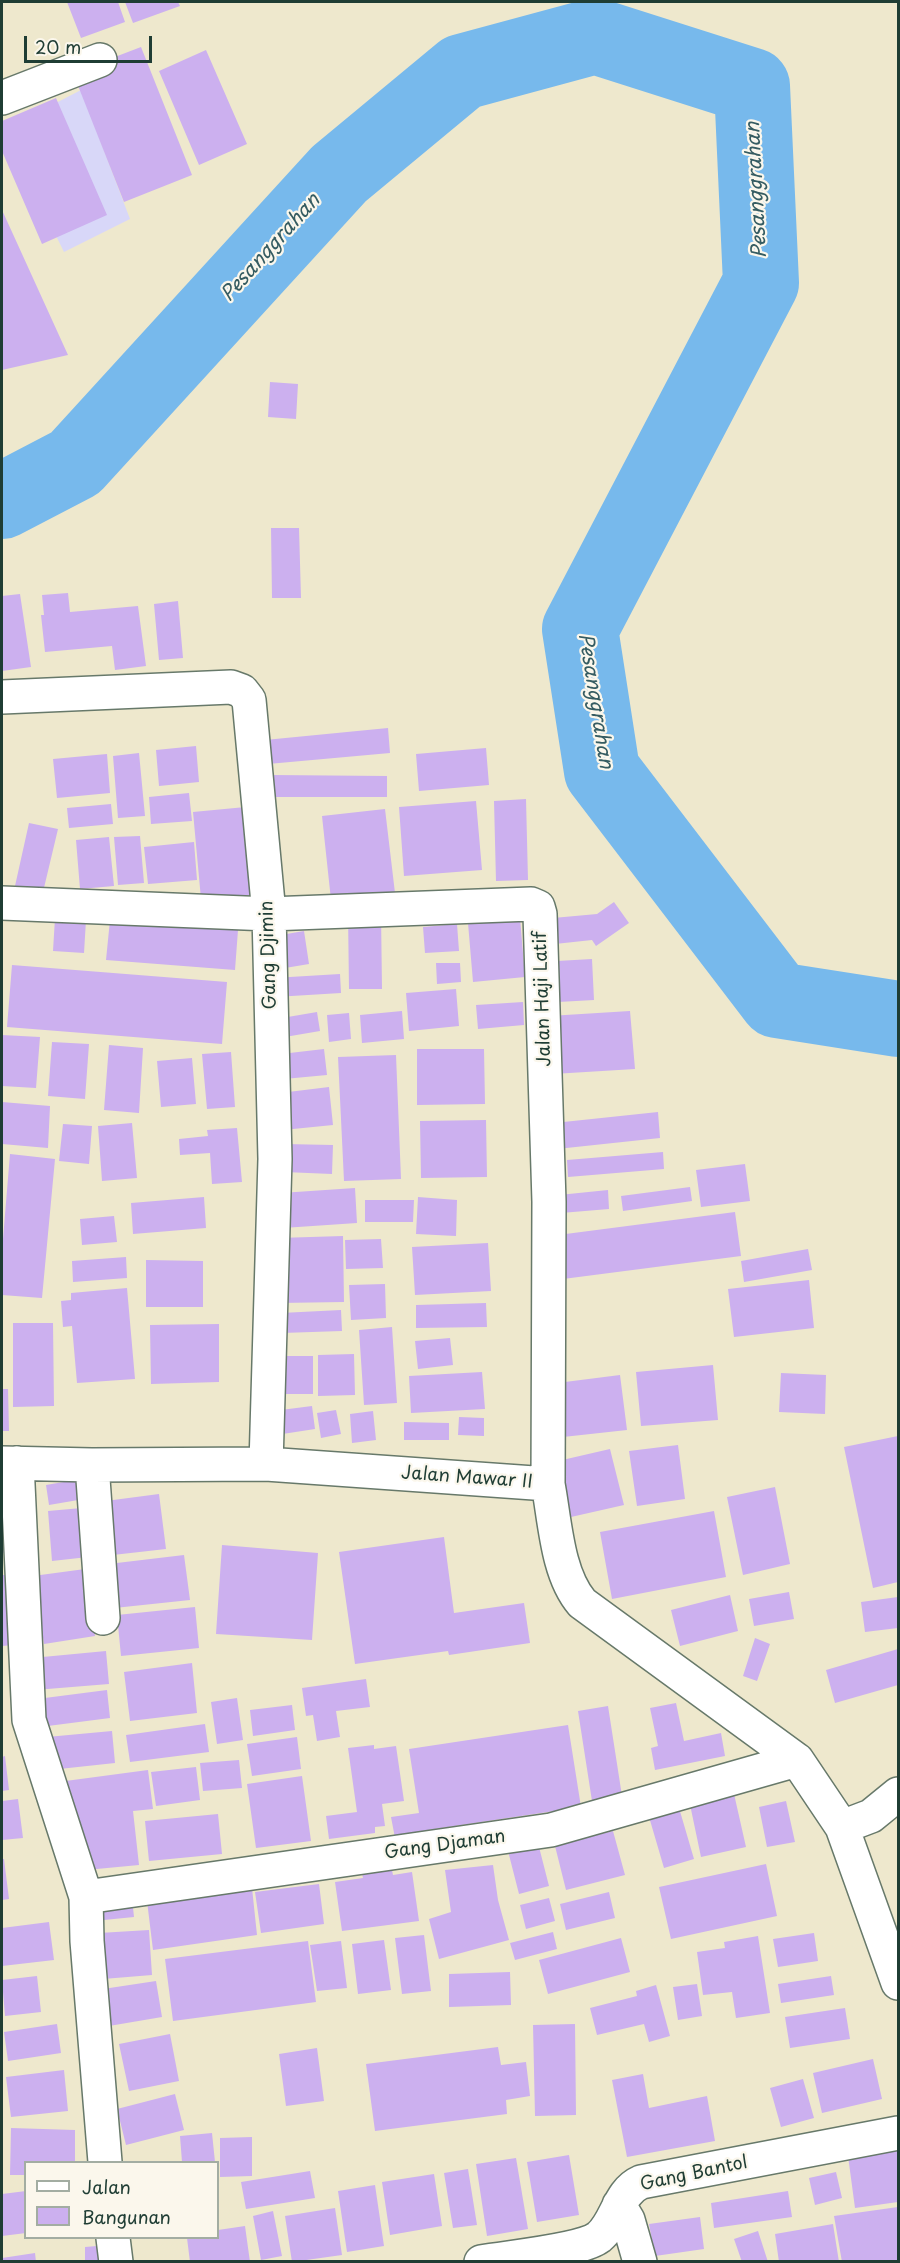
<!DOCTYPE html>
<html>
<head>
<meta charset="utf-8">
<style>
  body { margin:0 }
  #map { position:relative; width:900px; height:2263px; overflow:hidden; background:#eee8cd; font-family:"Playpen Sans",sans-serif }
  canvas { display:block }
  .frame { position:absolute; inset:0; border:3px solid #1f3d34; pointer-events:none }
  .legend { position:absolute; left:24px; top:2161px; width:195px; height:78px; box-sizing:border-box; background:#fbf7ec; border:2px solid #a3ada2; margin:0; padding:8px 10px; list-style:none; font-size:18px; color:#1f3d34 }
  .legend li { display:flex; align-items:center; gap:12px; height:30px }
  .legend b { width:30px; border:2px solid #a3ada2 }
  .scale { position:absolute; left:24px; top:36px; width:128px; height:27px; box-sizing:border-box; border:3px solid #1f3d34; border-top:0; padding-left:8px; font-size:18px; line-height:21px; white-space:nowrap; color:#1f3d34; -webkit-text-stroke:4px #fbf7ec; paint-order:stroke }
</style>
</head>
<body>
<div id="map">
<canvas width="900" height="2263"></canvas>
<div class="frame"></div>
<ul class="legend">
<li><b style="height:8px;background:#fff"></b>Jalan</li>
<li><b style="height:16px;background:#ccb0ef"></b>Bangunan</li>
</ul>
<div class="scale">20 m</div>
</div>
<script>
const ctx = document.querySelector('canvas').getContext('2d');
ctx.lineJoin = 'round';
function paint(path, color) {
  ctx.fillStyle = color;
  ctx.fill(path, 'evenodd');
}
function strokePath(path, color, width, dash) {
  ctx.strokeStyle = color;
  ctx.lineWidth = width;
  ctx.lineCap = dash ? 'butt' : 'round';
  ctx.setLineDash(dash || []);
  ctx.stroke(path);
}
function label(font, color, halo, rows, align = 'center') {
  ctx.font = font + ' "Playpen Sans",sans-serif';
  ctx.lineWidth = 4.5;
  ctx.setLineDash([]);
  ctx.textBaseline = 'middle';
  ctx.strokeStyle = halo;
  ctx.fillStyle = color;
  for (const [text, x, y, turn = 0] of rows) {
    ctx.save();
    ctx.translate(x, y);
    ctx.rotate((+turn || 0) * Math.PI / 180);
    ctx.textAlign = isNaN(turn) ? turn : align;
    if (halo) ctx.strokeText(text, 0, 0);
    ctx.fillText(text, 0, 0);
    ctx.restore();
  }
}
const built = new Path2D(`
  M81 90 130 219 64 252 4 130Z`);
const river = new Path2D(`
  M2 501 75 463 339 174 462 72 595 36 752 86 761 283 580 629 602 771 777 1000 898 1019`);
const building = new Path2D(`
  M67 2H118L125 22 81 38Z
  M125 2H178L180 6 133 23Z
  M141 47 192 175 124 202 73 73Z
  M206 50 247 144 199 165 159 71Z
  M56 98 107 215 42 244 2 151V121Z
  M2 210 68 355 2 370Z
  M270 382 298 384 296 419 268 417Z
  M271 528H299L301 598H272Z
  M68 593 70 612 138 606 146 666 115 670 112 646 45 652 41 615H44L42 595Z
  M20 594 31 667 2 671V596Z
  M178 601 183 658 159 660 154 604Z
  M388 728 390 753 268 764 265 740Z
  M196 746 199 782 159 786 156 750Z
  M486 748 489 785 419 791 416 754Z
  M139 753 145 816 118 818 113 756Z
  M107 754 110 793 57 798 53 759Z
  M272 775 387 776V797H272Z
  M189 793 192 821 151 824 149 797Z
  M526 799 528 880 496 881 494 801Z
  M476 801 482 870 404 876 399 807Z
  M111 804 113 824 69 828 67 808Z
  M256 806 264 894 201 899 193 812Z
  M385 809 395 893 331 900 322 816Z
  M29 823 58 829 43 892 15 886Z
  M140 836 144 883 118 885 114 837Z
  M109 837 114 886 80 889 76 840Z
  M194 842 197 880 148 884 144 847Z
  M614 902 629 923 596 946 592 940 555 944 553 918 597 914Z
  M348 913H381L382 989H349Z
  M55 918 86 920 84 953 53 951Z
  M520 918 525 977 473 982 468 923Z
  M110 920 238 930 235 970 106 960Z
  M457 924 459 951 425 953 423 927Z
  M304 931 309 964 279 969 275 936Z
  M592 959 594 1000 558 1002 557 961Z
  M436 963H460L461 982 437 984Z
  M12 965 227 982 222 1044 7 1027Z
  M340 974 341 993 275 997 273 978Z
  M456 989 459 1026 409 1031 406 993Z
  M523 1002 524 1025 478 1029 476 1005Z
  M402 1011 404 1039 362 1043 360 1015Z
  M630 1011 635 1069 553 1074 549 1016Z
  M317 1012 320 1031 279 1038 276 1019Z
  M349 1013 351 1039 329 1042 327 1015Z
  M2 1035 40 1037 36 1088 2 1086Z
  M52 1042 89 1044 85 1099 48 1096Z
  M109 1045 143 1048 139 1113 104 1110Z
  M324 1049 327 1075 284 1079 281 1054Z
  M417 1049H484L485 1104 417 1105Z
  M231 1052 235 1107 207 1109 202 1054Z
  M396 1055 401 1179 344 1181 338 1057Z
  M192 1058 196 1104 161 1107 157 1061Z
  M329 1087 333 1125 283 1130 280 1093Z
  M2 1102 50 1106 48 1148 2 1144Z
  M658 1112 660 1138 557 1149 554 1123Z
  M486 1120 487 1177 421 1178 420 1121Z
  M132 1123 137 1178 102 1181 98 1126Z
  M63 1124 92 1126 89 1164 59 1161Z
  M237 1128 242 1182 212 1184 210 1153 180 1155 179 1139 208 1136 207 1130Z
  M284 1144 333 1145 332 1174 284 1172Z
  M663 1152 664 1169 568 1177 567 1160Z
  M10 1154 55 1159 42 1298 2 1295V1251Z
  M745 1164 750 1201 701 1207 696 1170Z
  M690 1187 692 1201 623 1211 621 1196Z
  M355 1188 357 1223 283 1228 281 1193Z
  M608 1190 609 1209 561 1213 559 1195Z
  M204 1197 206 1228 133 1234 131 1203Z
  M418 1197 457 1200 456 1236 416 1234Z
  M365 1200H414L413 1222H365Z
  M735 1212 741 1256 563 1279 558 1235Z
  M114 1216 117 1242 82 1245 80 1219Z
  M343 1236 344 1302 279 1303 278 1238Z
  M381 1239 383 1268 346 1269 345 1240Z
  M488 1243 491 1291 415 1295 412 1247Z
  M808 1249 812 1270 744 1282 741 1261Z
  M126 1257 127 1278 73 1282 72 1261Z
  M146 1260 203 1261V1307H146Z
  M809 1280 814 1328 734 1337 728 1289Z
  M385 1284 386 1318 351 1320 349 1285Z
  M127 1288 135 1379 77 1383 72 1326 63 1327 61 1301 71 1300V1293Z
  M486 1303 487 1327 416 1328V1305Z
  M341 1310 342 1331 282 1333 281 1313Z
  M13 1323H53L54 1406 13 1407Z
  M219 1324V1382L151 1384 150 1325Z
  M392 1327 397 1403 364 1405 359 1330Z
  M450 1338 453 1365 418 1369 415 1341Z
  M354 1354 355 1395 318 1396V1355Z
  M273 1356H313V1394H273Z
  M713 1365 718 1420 641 1426 636 1372Z
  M482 1372 485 1409 411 1413 409 1376Z
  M781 1373 826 1375 825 1414 779 1412Z
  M620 1375 627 1430 563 1437 557 1383Z
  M2 1389H8L9 1431H2Z
  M312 1406 315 1429 276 1435 273 1411Z
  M336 1410 341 1434 321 1438 317 1413Z
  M373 1411 376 1440 352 1443 350 1414Z
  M459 1417 484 1418V1436L458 1435Z
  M404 1422 449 1423V1440H404Z
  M898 1436V1582L873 1588 844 1447Z
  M678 1445 685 1499 637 1506 629 1451Z
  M610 1449 624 1505 571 1517 558 1461Z
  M81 1479 84 1499 49 1505 46 1485Z
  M775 1487 790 1564 743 1575 727 1497Z
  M159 1494 166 1549 104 1556 98 1502Z
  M2 1505 8 1552 2 1553Z
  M93 1507 97 1556 52 1561 48 1511Z
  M714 1511 726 1577 612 1599 600 1532Z
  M444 1537 454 1613 524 1603 530 1643 449 1655 448 1651 355 1664 339 1552Z
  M222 1545 318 1553 312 1640 216 1634Z
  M184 1555 190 1600 105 1609 100 1565Z
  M85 1569 95 1636 44 1644 33 1576Z
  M2 1575H6L14 1645 2 1646Z
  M789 1592 794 1619 754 1626 749 1599Z
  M730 1595 738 1631 680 1646 671 1610Z
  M898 1597V1628L865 1632 861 1602Z
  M195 1607 199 1648 121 1656 117 1615Z
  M755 1638 770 1644 757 1681 743 1676Z
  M898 1649V1685L835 1703 826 1670Z
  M106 1651 109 1684 35 1690 32 1658Z
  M192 1663 197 1713 130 1721 124 1672Z
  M366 1679 370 1707 336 1711 340 1737 317 1741 313 1715 306 1716 302 1688Z
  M107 1690 110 1718 40 1727 37 1699Z
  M237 1698 243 1740 217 1744 211 1702Z
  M676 1703 684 1741 721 1733 725 1756 655 1770 651 1748 658 1746 650 1708Z
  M292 1705 295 1730 253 1736 250 1710Z
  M608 1706 622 1796 592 1801 578 1711Z
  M205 1724 209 1752 130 1762 126 1735Z
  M568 1725 581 1807 428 1830V1833L395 1838 391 1817 419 1813 409 1749Z
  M112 1731 115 1763 50 1770 47 1737Z
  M297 1737 301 1769 252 1776 247 1744Z
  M374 1745V1749L396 1746 404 1801 382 1804 385 1826 375 1827V1833L329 1839 326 1816 357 1812 348 1748Z
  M5 1756 9 1790 2 1791V1757Z
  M239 1760 242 1788 203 1791 200 1763Z
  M196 1767 200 1800 156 1806 151 1772Z
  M148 1770 153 1809 133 1811 139 1865 86 1870 58 1782Z
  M302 1776 311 1841 256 1848 247 1784Z
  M732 1785 746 1847 701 1857 688 1795Z
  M18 1799 23 1838 2 1840V1801Z
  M677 1801 694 1859 664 1868 647 1810Z
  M786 1801 795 1842 767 1847 759 1807Z
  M218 1814 222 1854 149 1861 145 1821Z
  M613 1831 625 1875 566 1890 555 1846Z
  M538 1843 549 1886 519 1894 508 1851Z
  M2 1859H4L9 1899 2 1900Z
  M766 1864 777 1916 671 1939 659 1887Z
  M391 1865 393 1875 412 1872 419 1921 342 1931 335 1882 363 1878 361 1869Z
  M493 1865 498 1900 509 1940 439 1959 429 1919 451 1912 445 1870Z
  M319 1884 324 1924 261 1933 255 1892Z
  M252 1888 257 1935 153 1950 147 1901Z
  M609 1892 615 1918 566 1930 560 1904Z
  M132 1898 134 1917 94 1921 91 1903Z
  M549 1898 555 1921 526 1929 520 1905Z
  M49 1922 54 1960 2 1966V1928Z
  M149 1930 152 1975 103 1979 99 1933Z
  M553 1932 557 1949 515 1960 510 1943Z
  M814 1933 818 1961 778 1967 773 1939Z
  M424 1935 431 1991 402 1994 395 1938Z
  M758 1936 770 2013 736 2018 732 1992 703 1995 697 1952 725 1948 724 1942Z
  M621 1938 630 1972 548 1994 539 1960Z
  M384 1940 391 1990 358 1994 352 1944Z
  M308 1941 316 2002 173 2021 165 1959Z
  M341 1941 347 1988 317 1991 310 1945Z
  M510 1972 511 2005 449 2007V1974Z
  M37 1976 41 2012 5 2016 2 1980Z
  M831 1976 834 1995 781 2003 778 1984Z
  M156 1981 162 2017 109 2026 103 1989Z
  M697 1984 702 2016 678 2020 673 1987Z
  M656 1985 670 2036 649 2042 644 2024 597 2035 590 2008 637 1996 636 1991Z
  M845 2008 850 2039 790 2048 785 2017Z
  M57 2024 61 2053 8 2061 4 2032Z
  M575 2024 576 2115 535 2116 533 2025Z
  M170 2034 179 2081 129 2091 119 2044Z
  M498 2047 501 2065 526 2062 530 2096 506 2100 507 2114 375 2131 366 2064Z
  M317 2048 324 2101 286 2106 279 2054Z
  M873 2059 882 2099 822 2113 813 2073Z
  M64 2070 68 2111 11 2117 6 2077Z
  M643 2074 649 2108 707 2096 715 2141 627 2157 612 2080Z
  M803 2079 814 2118 781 2127 770 2088Z
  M175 2094 184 2130 126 2145 117 2109Z
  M11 2128 75 2130V2162H26V2175H10Z
  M212 2133 215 2162H182L180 2136Z
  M252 2137V2176L220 2177V2138Z
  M898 2149V2202L855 2208 848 2156Z
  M569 2155 579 2215 537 2222 527 2162Z
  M516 2158 528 2229 487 2236 476 2164Z
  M468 2169 477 2225 453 2228 444 2173Z
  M310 2171 315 2198 246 2209 241 2182Z
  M836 2172 842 2198 815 2205 809 2178Z
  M434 2174 442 2226 390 2235 382 2182Z
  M375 2185 384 2246 347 2252 338 2191Z
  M26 2191V2233L2 2236V2194Z
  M788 2191 792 2217 714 2228 711 2203Z
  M898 2207V2262H842L834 2216Z
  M335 2208 342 2255 292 2262 285 2216Z
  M273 2211 282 2256 261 2260 253 2216Z
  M700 2217 704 2249 655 2256 649 2224Z
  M833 2224 839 2262H779L775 2234Z
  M245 2226 250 2262H190L187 2238H218V2230Z
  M758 2231 768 2262H742L734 2239Z
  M109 2245 110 2262H85V2247Z
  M35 2253 36 2262H2V2258Z`);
const minor = new Path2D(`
  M2 98 100 60
  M2 697 231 687 242 691 249 700 269 914 275 1159 266 1464
  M2 903 269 914 531 904 538 907 540 914 549 1202 548 1484
  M2 1463 92 1465 266 1464 548 1484C555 1521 557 1574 582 1603L797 1760 842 1827 898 1983
  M17 1463 29 1720 86 1897 87 1941 105 2162
  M92 1465 103 1618
  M842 1827 871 1816 898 1794
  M86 1897 551 1830 797 1760
  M619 2205 628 2220 640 2262
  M113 2238 116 2262
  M481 2262C507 2257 581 2251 599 2237 617 2222 618 2192 641 2182L898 2133`);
const streetNames = [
  ["Gang Djimin",269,955,-92],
  ["Jalan Haji Latif",543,999,-92],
  ["Jalan Mawar II",467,1478,4],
  ["Gang Djaman",445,1845,-8],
  ["Gang Bantol",694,2174,-12]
];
const waterNames = [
  ["Pesanggrahan",757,190,-93],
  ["Pesanggrahan",271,248,-48],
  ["Pesanggrahan",595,701,81]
];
paint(built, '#d8d7f8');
strokePath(river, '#77b9ec', 76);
paint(building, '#ccb0ef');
strokePath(minor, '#67796a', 36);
strokePath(minor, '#fff', 33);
label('18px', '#1f3d34', '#fbf7ec', streetNames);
label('italic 20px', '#355c62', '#fbf7ec', waterNames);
</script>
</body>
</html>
